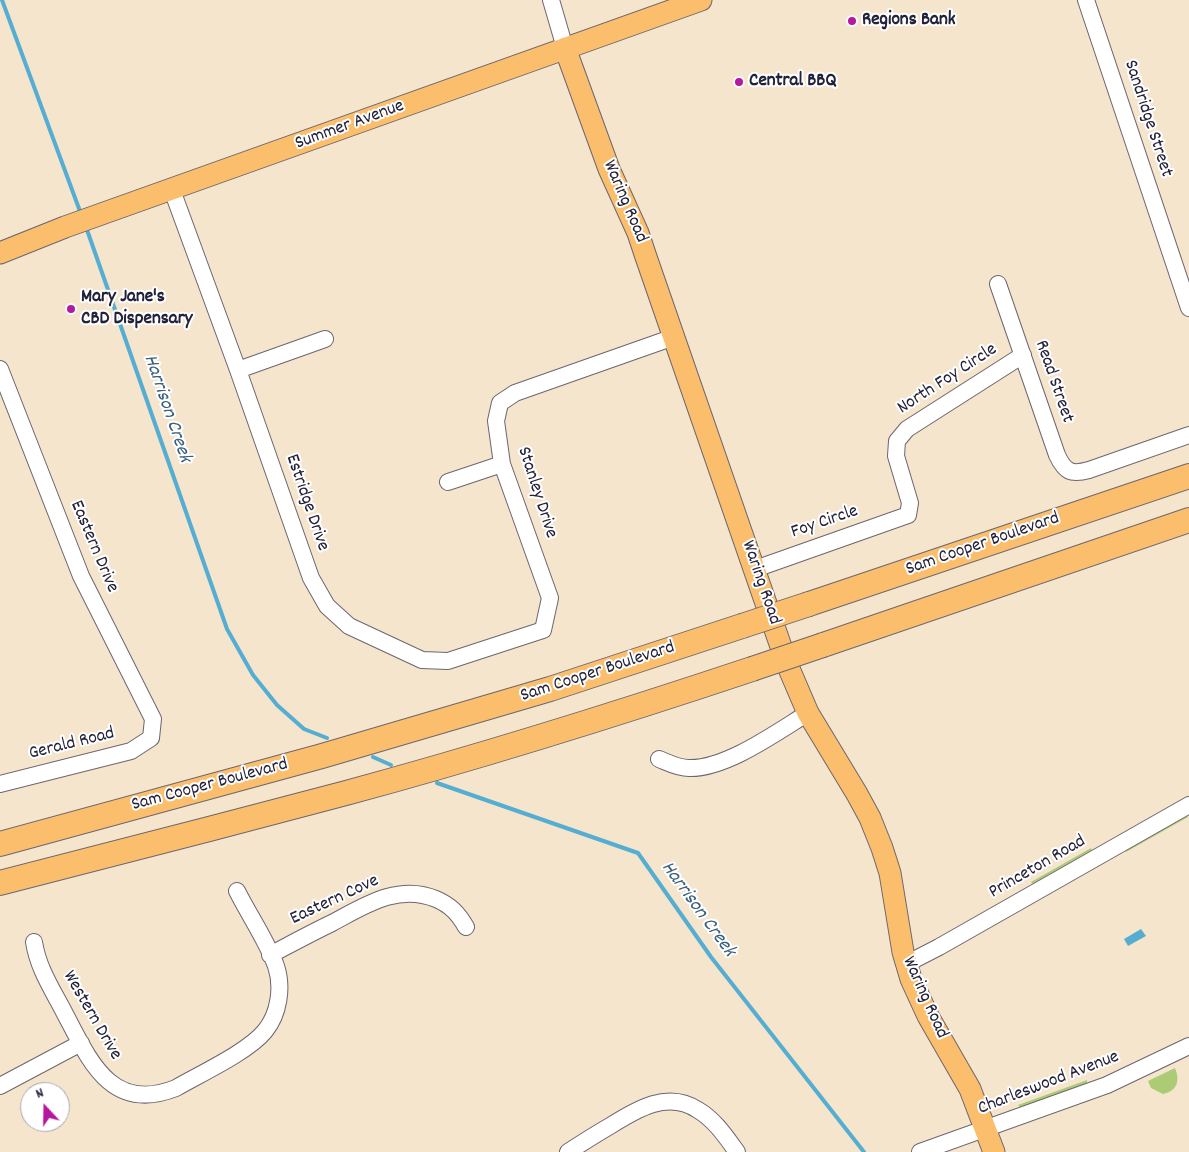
<!DOCTYPE html>
<html>
<head>
<meta charset="utf-8">
<style>
  body { margin:0 }
  #map { position:relative; width:1189px; height:1152px; overflow:hidden; background:#f5e5cd; font-family:Dekko,sans-serif }
  canvas { display:block }
  .north { position:absolute; left:20px; top:1082px; width:50px; height:50px; box-sizing:border-box; background:#fff; border:1px solid #a7a7b1; border-radius:50%; rotate:339deg; font-size:14px; font-weight:700; line-height:20px; text-align:center; color:#22223b }
  .north::after { content:''; display:block; margin:auto; width:18px; height:22px; background:#b5179e; clip-path:polygon(50% 0,100% 100%,50% 72%,0 100%) }
</style>
</head>
<body>
<div id="map">
<canvas width="1189" height="1152"></canvas>
<div class="north">N</div>
</div>
<script>
const ctx = document.querySelector('canvas').getContext('2d');
ctx.lineJoin = 'round';
function paint(path, color) {
  ctx.fillStyle = color;
  ctx.fill(path, 'evenodd');
}
function strokePath(path, color, width, dash) {
  ctx.strokeStyle = color;
  ctx.lineWidth = width;
  ctx.lineCap = dash ? 'butt' : 'round';
  ctx.setLineDash(dash || []);
  ctx.stroke(path);
}
function label(font, color, halo, rows, align = 'center') {
  ctx.font = font + ' Dekko,sans-serif';
  ctx.lineWidth = 4;
  ctx.setLineDash([]);
  ctx.textBaseline = 'middle';
  ctx.strokeStyle = halo;
  ctx.fillStyle = color;
  for (const [text, x, y, turn = 0] of rows) {
    ctx.save();
    ctx.translate(x, y);
    ctx.rotate((+turn || 0) * Math.PI / 180);
    ctx.textAlign = isNaN(turn) ? turn : align;
    if (halo) ctx.strokeText(text, 0, 0);
    ctx.fillText(text, 0, 0);
    ctx.restore();
  }
}
const green = new Path2D(`
  M1187 815 1188 817 1126 852 1125 850Z
  M1091 848 1092 850 1032 884 1031 882Z
  M1175 1068C1180 1080 1178 1091 1163 1094L1151 1088 1148 1081Z
  M1087 1080V1083L1020 1107 1018 1105Z`);
const water = new Path2D(`
  M1141 929 1146 936 1128 946 1124 939Z`);
const stream = new Path2D(`
  M2 0 81 214
  M86 227 227 629 253 675 277 705 304 729 327 738
  M373 757 391 765
  M437 783 638 853 711 957 864 1152`);
const minor = new Path2D(`
  M551 0 565 48
  M1086 0 1189 308
  M172 190 238 370 311 578 327 606 349 626 422 660 448 661 543 630 550 598 502 464 496 421 500 403 515 393 674 337
  M998 284 1057 455C1065 472 1071 475 1089 470L1189 435
  M0 369 81 576 153 719 151 738 131 751 0 784
  M238 370 325 339
  M448 482 502 464
  M755 569 908 515 910 503 896 456 897 441 907 429 1023 355
  M659 759C669 763 678 768 689 768 726 769 777 732 808 713
  M34 942C38 968 52 989 64 1012 89 1059 110 1114 176 1088 200 1074 248 1052 265 1031 279 1014 283 987 276 966 267 941 249 915 237 891
  M270 955C291 944 311 933 332 923 364 906 398 883 436 899 450 905 458 913 466 927
  M906 964 939 947 1189 805
  M0 1086 81 1043
  M568 1152C582 1143 596 1134 610 1126 637 1109 668 1090 698 1110 715 1120 726 1137 737 1152
  M920 1152 1107 1085 1189 1046`);
const major = new Path2D(`
  M565 48 609 169 638 233 646 257 787 664 808 713 857 794 870 818 882 848 890 873 903 952 911 979 928 1016 970 1089 994 1152
  M0 253 65 227 701 0`);
const highway = new Path2D(`
  M809 604 1189 476
  M823 645 1189 520
  M0 844 322 756 550 689 742 626
  M0 883C115 853 231 824 346 793 483 756 617 714 752 669`);
const highwayBridge = new Path2D(`
  M742 626 809 604
  M752 669 823 645`);
const markers = [
  [852,21,5,"#b5179e"],
  [739,82,5,"#b5179e"],
  [71,309,5,"#b5179e"]
];
const poiNames = [
  ["Regions Bank",862,21],
  ["Central BBQ",749,82],
  ["Mary Jane's",81,298],
  ["CBD Dispensary",81,320]
];
const streetNames = [
  ["Sandridge Street",1147,119,72],
  ["Summer Avenue",350,126,-20],
  ["Waring Road",624,202,67],
  ["North Foy Circle",948,380,-33],
  ["Read Street",1053,382,71],
  ["Stanley Drive",536,493,72],
  ["Estridge Drive",306,503,71],
  ["Foy Circle",825,523,-19],
  ["Sam Cooper Boulevard",983,545,-19],
  ["Eastern Drive",93,547,67],
  ["Waring Road",760,583,71],
  ["Sam Cooper Boulevard",598,673,-18],
  ["Gerald Road",72,745,-14],
  ["Sam Cooper Boulevard",210,786,-15],
  ["Princeton Road",1038,868,-30],
  ["Eastern Cove",335,901,-25],
  ["Waring Road",924,998,66],
  ["Western Drive",91,1016,60],
  ["Charleswood Avenue",1049,1084,-21]
];
const waterNames = [
  ["Harrison Creek",166,409,71],
  ["Harrison Creek",697,910,54]
];
paint(green, '#abcc75');
paint(water, '#55aed2');
strokePath(stream, '#55aed2', 4);
strokePath(minor, '#6c666e', 18);
strokePath(major, '#6c666e', 23);
strokePath(highway, '#6c666e', 26);
strokePath(minor, '#fff', 16);
strokePath(major, '#fabe6d', 21);
strokePath(highway, '#fabe6d', 24);
strokePath(highwayBridge, '#6c666e', 26, []);
strokePath(highwayBridge, '#fabe6d', 24);
for (const [x, y, r, color] of markers) {
  const dot = new Path2D();
  dot.arc(x, y, r, 0, 2 * Math.PI);
  ctx.fillStyle = color;
  ctx.fill(dot);
  strokePath(dot, '#fff', 2);
}
label('bold 19px', '#22223b', '#fff', poiNames, 'left');
label('19px', '#22223b', '#fff', streetNames);
label('italic 20px', '#39617f', '#fff', waterNames);
</script>
</body>
</html>
